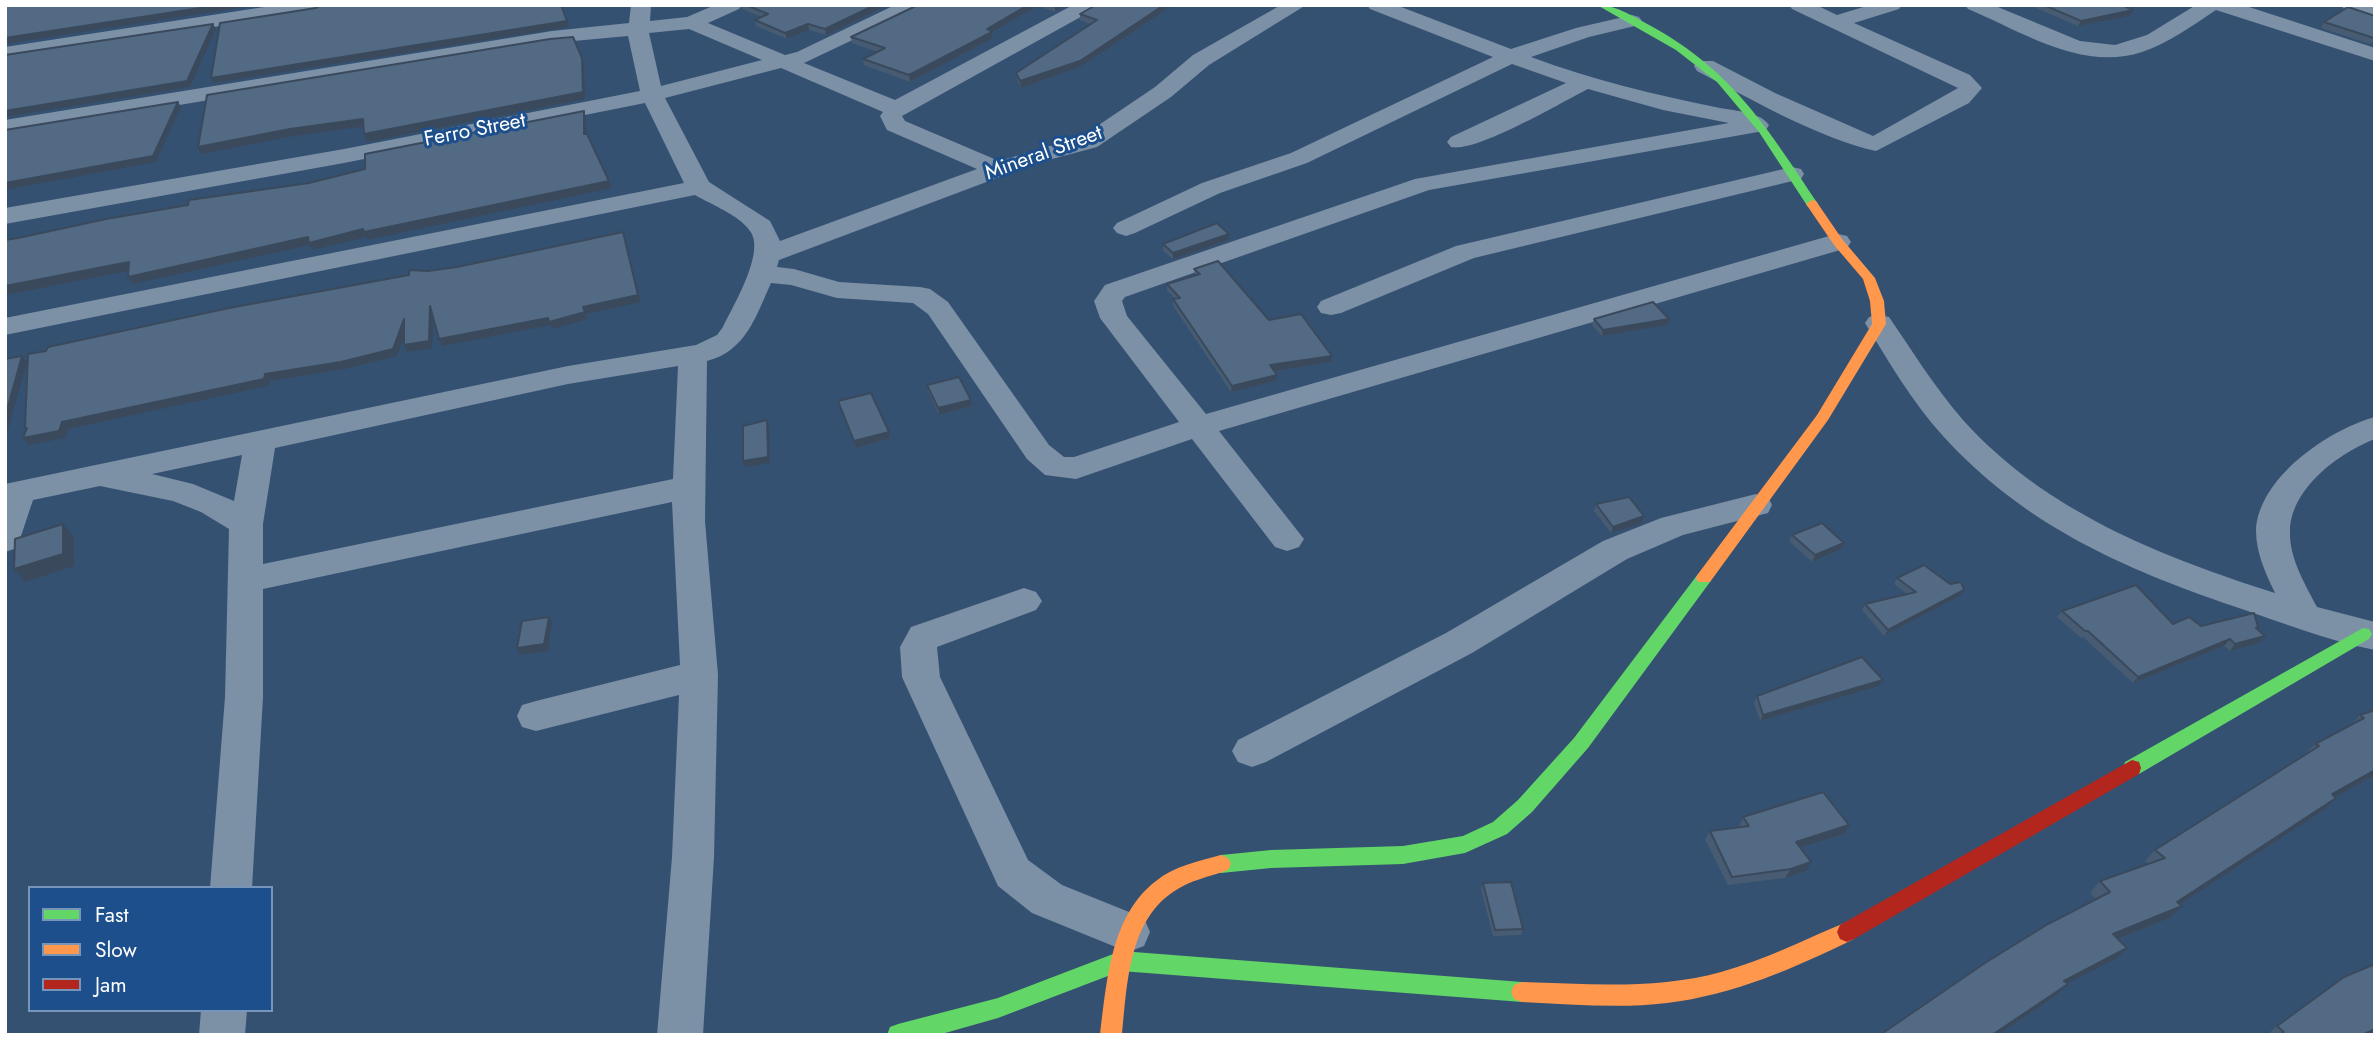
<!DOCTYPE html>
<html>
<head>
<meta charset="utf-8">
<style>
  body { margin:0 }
  #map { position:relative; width:2380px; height:1040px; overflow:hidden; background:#355172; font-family:Jost,sans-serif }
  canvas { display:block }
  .frame { position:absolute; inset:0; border:7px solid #fff; pointer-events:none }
  .legend { position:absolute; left:28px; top:886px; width:245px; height:126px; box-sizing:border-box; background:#1c4f8b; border:2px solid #7795b9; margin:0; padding:9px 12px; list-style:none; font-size:21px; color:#fff }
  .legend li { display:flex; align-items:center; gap:14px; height:35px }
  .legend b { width:35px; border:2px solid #7795b9 }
</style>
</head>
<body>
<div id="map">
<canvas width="2380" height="1040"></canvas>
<div class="frame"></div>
<ul class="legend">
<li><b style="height:9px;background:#63d668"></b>Fast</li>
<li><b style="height:9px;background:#ff974d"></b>Slow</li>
<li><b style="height:9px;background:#b3261e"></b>Jam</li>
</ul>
</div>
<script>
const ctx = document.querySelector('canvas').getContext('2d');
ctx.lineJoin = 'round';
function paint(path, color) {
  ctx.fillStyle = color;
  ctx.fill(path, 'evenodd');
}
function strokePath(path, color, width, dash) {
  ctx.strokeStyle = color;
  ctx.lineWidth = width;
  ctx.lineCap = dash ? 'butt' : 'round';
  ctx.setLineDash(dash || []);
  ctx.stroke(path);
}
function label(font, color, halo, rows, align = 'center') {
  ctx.font = font + ' Jost,sans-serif';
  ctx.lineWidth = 6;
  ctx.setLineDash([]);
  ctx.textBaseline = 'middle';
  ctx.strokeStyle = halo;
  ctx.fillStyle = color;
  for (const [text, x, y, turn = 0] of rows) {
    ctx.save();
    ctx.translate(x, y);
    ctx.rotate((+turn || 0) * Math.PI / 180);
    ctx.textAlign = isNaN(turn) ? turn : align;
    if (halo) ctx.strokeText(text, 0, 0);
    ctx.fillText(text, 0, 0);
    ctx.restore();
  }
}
const street = new Path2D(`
  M277 5H328L318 11 5 59V47Z
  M631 5H651L650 21 687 17 715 5H742L739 9 708 23 785 55 797 52 895 5H921L918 9 804 63 895 100 1073 5H1098L1095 9 902 116 905 121 999 161 1081 137 1155 87 1193 55 1281 5H1306L1209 65 1171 97 1097 147 1037 163 779 260 777 267 794 269 839 282 920 287 930 289 948 302 1049 445 1064 457H1074L1179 422 1100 318 1094 301 1105 285 1415 179 1729 123 1663 110 1588 89C1562 102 1476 153 1451 147L1447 142 1451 137 1566 83 1512 64 1307 163 1220 193 1135 233 1126 236 1117 233 1113 228 1117 223 1202 183 1291 153 1493 57 1370 9 1367 5H1396L1511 49 1576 28 1632 15 1639 17 1642 21 1639 25 1589 37 1531 57C1592 80 1656 95 1720 108 1736 111 1760 112 1769 125L1766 130 1758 132 1429 190 1125 297 1122 301 1127 316 1206 414 1829 236 1838 234 1847 236 1851 242 1847 248 1219 431 1304 539 1299 547 1287 551 1275 547 1192 439 1076 479 1045 475 1027 459 928 314 913 303 837 298 791 285 771 283C756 316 746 351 707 361L705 521 718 675 714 857 703 1035H657L672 857 679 695 536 731 522 727 517 716 522 705 536 701 680 665 672 502 263 589V697L252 888H210L225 697 229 529 201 512 173 501 100 486 33 500 17 548 5 552V484L568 366 696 345 717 335 723 327C733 306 766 252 750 231 739 215 712 205 695 195L5 335V318L684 183 645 103 344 163 5 224V208L344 149 640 91 628 36 552 43 5 134V120L552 31 629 23ZM689 29 762 60 661 86 649 33ZM781 68 883 112 880 116 887 130 977 169 780 241 770 221 709 182 665 98ZM678 366 673 479 263 564V524L275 448 568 384ZM242 455 234 501 193 484 152 474Z
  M1789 5H1816L1837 15 1870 5H1902L1899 9 1854 23 1970 75 1982 88 1969 103 1876 151C1820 139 1749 98 1697 71L1694 66 1697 61H1713L1775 93 1873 136 1958 88 1792 9Z
  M1965 5H1993L2080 41 2115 45 2147 35 2196 5H2243L2375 48V61L2216 10C2193 25 2169 43 2142 52 2082 72 2021 31 1968 9Z
  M2341 5 2375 7V20L2344 9Z
  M1792 167 1801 169 1804 174 1801 179 1474 258 1341 313 1331 315 1321 313 1317 307 1321 301 1456 246Z
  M1879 315 1889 317C1913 352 1935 388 1963 420 2046 512 2160 556 2275 593 2266 574 2256 553 2256 531 2258 478 2328 430 2375 417V439C2339 453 2291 488 2290 531 2289 558 2305 584 2317 607L2375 622V650C2326 640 2280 622 2233 606 2122 568 2024 525 1943 436 1912 402 1889 362 1865 323L1869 317Z
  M1756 494 1768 497 1772 505 1768 513 1683 535 1627 559 1472 653 1266 762 1252 767 1238 762 1232 751 1238 740 1446 633 1603 541 1661 518Z
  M1024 588 1036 592 1042 601 1036 610 937 647 940 677 1028 860 1062 885 1144 918 1150 932 1144 946 1128 952 1032 913 998 886 902 677 900 647 911 627Z
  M201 1010H247L245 1035H199Z`);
const fast = new Path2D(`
  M1597 5C1617 5 1634 17 1651 26 1733 71 1768 129 1818 204L1816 207H1808L1759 132 1717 82 1676 50Z
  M1704 572 1710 574 1712 578 1710 582 1588 748 1532 812 1507 834 1465 853 1403 864 1271 868 1221 873 1214 870 1211 864 1214 858 1221 855 1271 850 1403 846 1463 836 1493 822 1518 800 1574 738 1698 574Z
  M2363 628 2369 629 2372 634 2369 639 2139 774 2132 776 2125 774 2123 768 2125 762Z
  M1121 951 1522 982 1530 985 1533 992 1530 999 1522 1002 1121 971 998 1018 938 1035H887L890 1027 898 1024 998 998Z`);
const slow = new Path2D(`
  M1812 200 1816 201 1842 239 1875 278 1884 301 1886 324 1828 420 1710 582H1698L1696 578 1698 574 1817 415 1872 324 1870 301 1863 279 1834 245 1806 204Z
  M1221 855 1228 858 1231 864 1228 870C1209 877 1190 880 1173 892 1128 922 1127 987 1122 1035H1100C1107 982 1110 916 1156 881 1174 866 1199 861 1221 855Z
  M1847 922 1854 925 1857 932 1854 939C1795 968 1733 995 1667 1003 1619 1009 1570 1004 1522 1002L1514 999 1511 992 1514 985 1522 982C1589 984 1656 990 1721 972 1765 960 1805 939 1847 922Z`);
const jam = new Path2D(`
  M2132 760 2139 762 2141 768 2139 774 1854 939 1847 942 1840 939 1837 932 1840 925Z`);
const wall = new Path2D(`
  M741 5H888L826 35 809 30 787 39 756 26 755 20 762 17 742 9Z
  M918 5H1067L1055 12 1038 6 992 32 993 38 910 82 864 65 863 59 878 52 852 43 851 37Z
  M1096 5H1173L1080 67 1021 88 1017 80 1016 73 1091 24 1080 20V14Z
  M2029 5H2122L2133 10 2130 16 2078 26Z
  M2375 16V40L2370 44 2321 28 2324 22Z
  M1229 234V240L1173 259 1163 251V244Z
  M1194 269 1269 320 1332 356 1331 362 1274 371 1276 381 1231 392 1173 306V299H1175L1167 290V284L1195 275Z
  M1594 319H1669L1668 325 1602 336 1592 325Z
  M927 385 972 406 939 415 928 391Z
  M838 401 889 432 890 438 856 448Z
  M1596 504 1644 516 1642 523 1611 533 1594 511Z
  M1792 535 1841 549 1812 562 1789 541Z
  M1897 578 1950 584 1960 596 1884 636 1862 610 1865 604 1907 594 1894 584Z
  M2062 611 2173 624 2201 626 2258 627 2257 629 2260 643 2230 651 2224 646 2133 683 2083 637 2081 638 2057 617Z
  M1883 680 1879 686 1760 721 1754 703 1757 696Z
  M2375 710V775L2335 797 2336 798 2324 810 2180 904 2170 918 2118 939 2116 959 2067 984 2057 995 1998 1035H1880L2096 899 2090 893 2100 881 2148 864 2145 861 2155 850 2304 755 2315 744 2351 725 2360 715Z
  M1743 817 1844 834 1800 848 1806 871 1785 878 1728 885 1705 839 1710 831 1739 827Z
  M1483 883 1523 929 1521 935 1493 936 1481 889Z
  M2375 964V1034L2373 1035H2267L2277 1026Z`);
const shadedWall = new Path2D(`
  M220 5H258L5 44V38Z
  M875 5H888L826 35 825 29Z
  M1028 5 1038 6 992 32 993 38 910 82 909 75Z
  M1067 5 1055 12V6Z
  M1164 5H1173L1080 67 1021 88 1020 81Z
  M2133 10 2130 16 2078 26 2081 21Z
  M567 21 569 27 214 83 211 78Z
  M213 24 216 29 190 87 5 117V111Z
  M808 24 809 30 787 39 785 33Z
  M582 58 584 65 585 99 367 142 364 134Z
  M178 102 181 107 156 162 5 190V183Z
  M584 111 586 117 587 141 584 134Z
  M363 119 367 126 294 136 202 154 198 147 290 129Z
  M609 181 612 188 367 240 366 237 313 250 310 245 133 284 128 277 308 237 363 229Z
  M623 232 641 302 586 314 583 307Z
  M1229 234V240L1173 259V253Z
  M129 262 133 270 5 295V286Z
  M430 306 434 313 432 348 407 352 404 345Z
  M585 312 588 319 552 329 551 325 443 346 439 339Z
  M404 319 408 326 397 356 345 369 270 381 268 386 68 429 65 438 29 445 23 438 62 422 265 374Z
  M1669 319 1668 325 1602 336 1603 330Z
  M22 356 27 362 5 440V417Z
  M1332 356 1331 362 1269 372 1270 365Z
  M1277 375 1276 381 1231 392 1232 386Z
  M971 400 972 406 939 415 938 408Z
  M767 420 769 426 770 463 745 467 743 461Z
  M889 432 890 438 856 448 854 441Z
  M1644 516 1642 523 1611 533 1613 527Z
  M63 524 74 537V566L25 582 14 569Z
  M1844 543 1841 549 1812 562 1815 555Z
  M1964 590 1960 596 1884 636 1888 630Z
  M549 617 552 623 548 651 520 655 517 648Z
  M2265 636 2260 643 2230 651 2235 644Z
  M2230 639 2224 646 2133 683 2138 677Z
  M1883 680 1879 686 1760 721 1763 715Z
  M2375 770V775L2319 806 2332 794Z
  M2336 798 2324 810 2168 912 2182 906 2170 918 2102 945 2113 934 2177 902Z
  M1849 825 1844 834 1790 851 1796 842Z
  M1811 862 1806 871 1785 878 1791 869Z
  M2127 948 2116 959 2067 984 2057 995 1998 1035H1992L2064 981Z
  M2375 1029V1034L2373 1035H2362Z`);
const building = new Path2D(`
  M5 5H220L5 38Z
  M321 5H561L567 21 211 78 220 23 316 8Z
  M746 5H875L825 29 808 24 785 33 755 20 768 14Z
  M918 5H1028L987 29 992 32 909 75 863 59 885 48 851 37Z
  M1096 5H1164L1080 61 1020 81 1016 73 1097 20 1080 14Z
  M2044 5H2122L2133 10 2081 21Z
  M2348 7 2375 16V37L2374 38 2324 22Z
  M213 24 187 81 5 111V55Z
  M573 37 582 58 583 92 364 134 363 119 290 129 198 147 207 95 550 39Z
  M178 102 153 156 5 183V130Z
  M584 111V134H587L609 181 364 232 363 229 309 243 308 237 128 277 129 262 5 286V240L18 238 106 219 188 205 189 200 309 183 365 169V154Z
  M1217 223 1229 234 1173 253 1163 244Z
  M623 232 638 295 583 307 585 312 549 322 548 318 439 339 430 306 429 341 404 345V319L393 349 341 362 265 374 264 379 62 422 59 431 23 438 27 428H25L28 354 46 351 48 347 229 308 409 275V270L428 271 457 267Z
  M1218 261 1269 320 1301 314 1332 356 1270 365 1277 375 1232 386 1173 299 1180 298 1167 284 1200 274 1194 269Z
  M1653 302 1669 319 1603 330 1594 319Z
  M22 356 5 417V359Z
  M959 377 971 400 938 408 927 385Z
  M871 393 889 432 854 441 838 401Z
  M767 420 768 457 743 461V426Z
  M1629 497 1644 516 1613 527 1596 504Z
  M1822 523 1844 543 1815 555 1792 535Z
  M63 524V554L14 569 15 539Z
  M1924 565 1950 584 1961 582 1964 590 1888 630 1865 604 1916 592 1897 578Z
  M2136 585 2173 624 2189 617 2201 626 2254 613 2258 627 2256 628 2265 636 2235 644 2230 639 2138 677 2088 631H2085L2062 611Z
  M549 617 544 644 517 648 522 621Z
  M1862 657 1883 680 1763 715 1757 696Z
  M2375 710V770L2332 794 2336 798 2177 902 2182 906 2113 934 2127 948 2064 981 2068 984 1992 1035H1880L1985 963 2048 924 2110 892 2100 881 2165 858 2155 850 2319 746 2315 744 2364 718 2360 715Z
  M1823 792 1849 825 1796 842 1811 862 1791 869 1732 877 1710 831 1749 826 1743 817Z
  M1511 882 1523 929 1495 930 1483 883Z
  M2375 964V1029L2362 1035H2280L2284 1032 2277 1026 2344 977Z`);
const farStreetnames = [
  ["Ferro Street",475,131,-11],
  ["Mineral Street",1044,154,-20]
];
paint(street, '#7c90a6');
paint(fast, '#63d668');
paint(slow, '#ff974d');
paint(jam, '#b3261e');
paint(wall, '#475b72');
paint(shadedWall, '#3a4a5c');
paint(building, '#536a84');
strokePath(building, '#3a4a5c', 2);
label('21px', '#fff', '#1c4f8b', farStreetnames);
</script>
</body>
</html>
